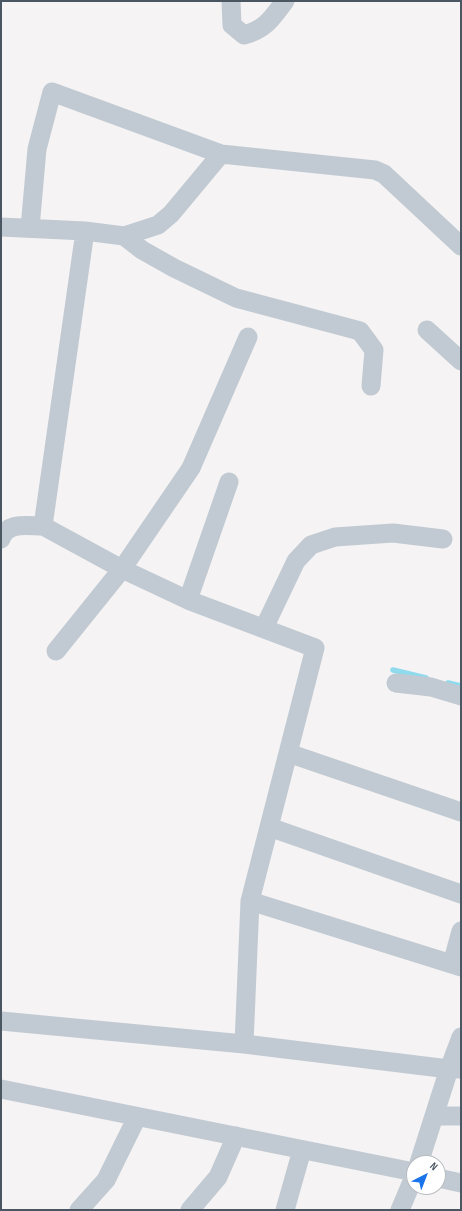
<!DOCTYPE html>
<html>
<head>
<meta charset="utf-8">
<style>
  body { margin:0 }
  #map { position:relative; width:462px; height:1211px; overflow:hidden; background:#f5f3f3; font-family:"Sofia Sans Condensed",sans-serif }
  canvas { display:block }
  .frame { position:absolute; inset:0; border:2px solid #4a5661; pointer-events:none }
  .north { position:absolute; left:406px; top:1155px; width:40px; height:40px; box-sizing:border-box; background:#fff; border:1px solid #b7bbc0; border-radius:50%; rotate:42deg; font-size:11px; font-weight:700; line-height:16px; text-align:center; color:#4a5661 }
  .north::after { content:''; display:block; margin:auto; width:14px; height:18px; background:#1a73e8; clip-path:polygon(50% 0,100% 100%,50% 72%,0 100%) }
</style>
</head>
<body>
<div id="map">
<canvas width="462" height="1211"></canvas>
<div class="frame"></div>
<div class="north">N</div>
</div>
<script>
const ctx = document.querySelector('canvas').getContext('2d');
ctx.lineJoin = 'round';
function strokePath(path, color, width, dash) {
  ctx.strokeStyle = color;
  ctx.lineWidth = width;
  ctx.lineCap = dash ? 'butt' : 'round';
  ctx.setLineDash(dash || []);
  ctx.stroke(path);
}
const stream = new Path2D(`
  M393 670 426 678
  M448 683 461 686`);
const street = new Path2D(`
  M231 1 232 25 244 35C266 29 272 18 285 1
  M1 227 85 231 124 236 158 225 171 214 221 154
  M30 228 37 149 52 92 221 154 375 170 384 174 461 246
  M124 236 142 250 174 268 236 298 360 331 374 350 371 386
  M427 330 461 361
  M43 526 122 569 188 600 315 648 250 901 244 1044
  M1 539C7 521 28 526 43 526L85 231
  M188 600 229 482
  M264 628 296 561 311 545 335 537 393 533 443 539
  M56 651 122 569 191 468 248 337
  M396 683 431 687 461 696
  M288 753 461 812
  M269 827 461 894
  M250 901 461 967
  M452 964 461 931
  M1 1021 244 1044 449 1069H461
  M1 1089 414 1172
  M434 1116H461
  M419 1163 449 1069 461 1037
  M438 1178 461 1183
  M79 1210 106 1180 137 1117
  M190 1210 218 1177 236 1136
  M285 1210 302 1150
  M400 1210 414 1177`);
strokePath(stream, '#90daee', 5.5);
strokePath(street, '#c1cad2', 19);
</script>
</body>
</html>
